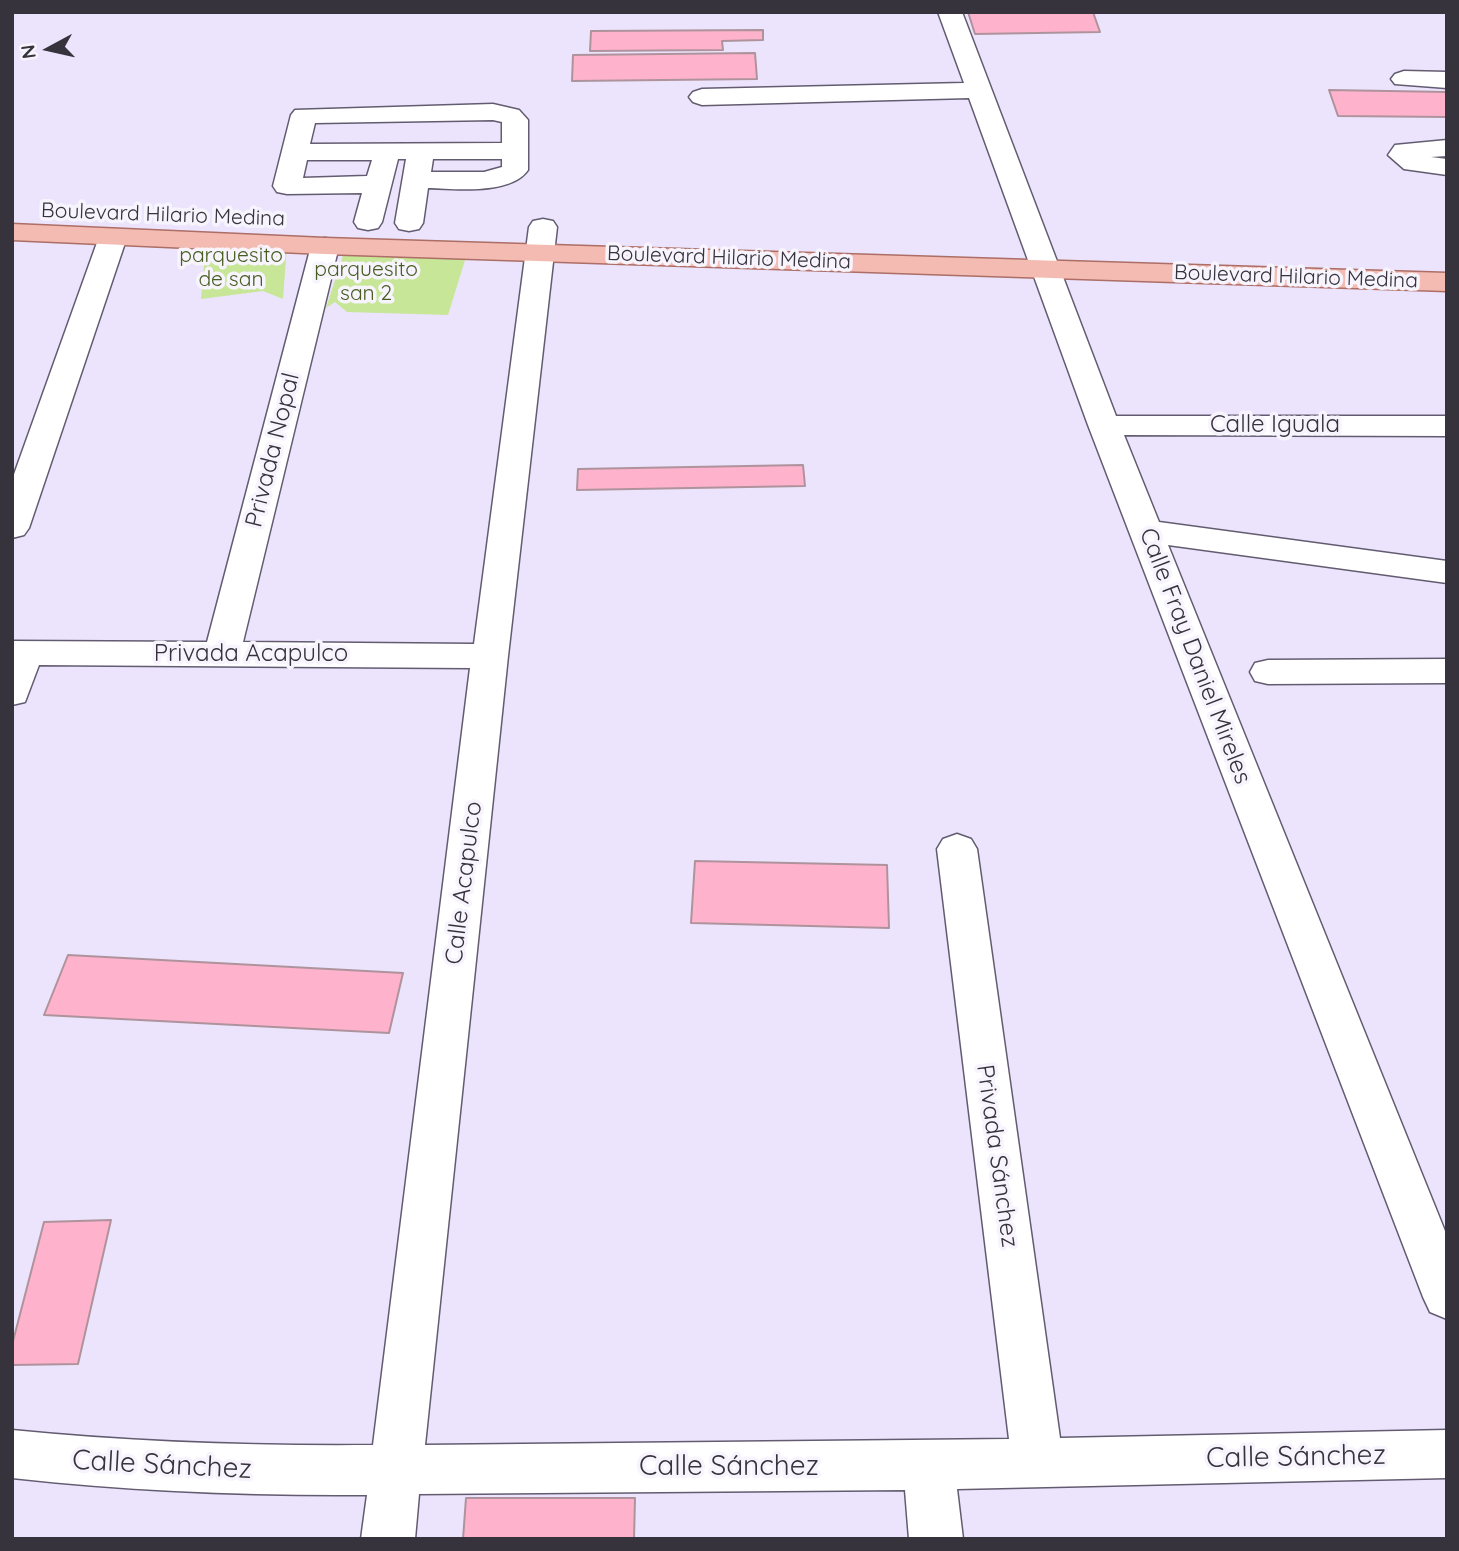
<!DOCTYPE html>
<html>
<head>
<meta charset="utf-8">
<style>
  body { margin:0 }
  #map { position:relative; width:1459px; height:1551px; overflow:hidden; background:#ece4fc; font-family:Quicksand,sans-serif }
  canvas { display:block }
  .frame { position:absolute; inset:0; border:14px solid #36333c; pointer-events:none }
  .north { position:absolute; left:14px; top:14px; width:70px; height:70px; -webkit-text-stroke:5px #f7f4fe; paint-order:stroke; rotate:262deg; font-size:19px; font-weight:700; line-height:28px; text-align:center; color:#36333c }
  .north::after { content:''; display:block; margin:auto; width:24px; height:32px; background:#36333c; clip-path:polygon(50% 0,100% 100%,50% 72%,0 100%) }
</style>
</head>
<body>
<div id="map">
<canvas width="1459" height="1551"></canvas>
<div class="frame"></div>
<div class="north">N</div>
</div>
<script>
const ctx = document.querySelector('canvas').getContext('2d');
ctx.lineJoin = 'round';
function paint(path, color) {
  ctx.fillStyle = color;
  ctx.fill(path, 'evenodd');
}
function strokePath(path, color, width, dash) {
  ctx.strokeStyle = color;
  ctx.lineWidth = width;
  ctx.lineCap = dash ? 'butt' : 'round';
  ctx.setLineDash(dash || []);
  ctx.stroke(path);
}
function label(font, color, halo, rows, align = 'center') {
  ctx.font = font + ' Quicksand,sans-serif';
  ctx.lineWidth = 7;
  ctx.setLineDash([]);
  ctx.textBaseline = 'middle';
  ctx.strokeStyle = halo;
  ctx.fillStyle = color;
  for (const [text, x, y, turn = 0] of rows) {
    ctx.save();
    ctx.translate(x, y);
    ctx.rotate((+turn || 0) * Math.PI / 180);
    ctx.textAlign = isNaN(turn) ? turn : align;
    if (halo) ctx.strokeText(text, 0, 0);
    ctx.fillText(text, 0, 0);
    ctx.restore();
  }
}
const green = new Path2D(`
  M206 243 287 245 283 299 263 291 201 299Z
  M344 252 466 257 448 315 347 312 335 302 326 308Z`);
const building = new Path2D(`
  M968 12H1093L1100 32 975 34Z
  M763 30V40L722 41 723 50 590 51 591 31Z
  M755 53 757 79 572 81 573 55Z
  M1329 90 1447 92V117L1338 116Z
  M803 465 805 486 577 490 578 469Z
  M695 861 887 865 889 928 691 923Z
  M68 955 403 973 389 1033 44 1015Z
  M111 1220 78 1364 12 1365V1345L44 1222Z
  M466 1498H635L634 1539H463Z`);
const minor = new Path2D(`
  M938 12H962L1116 416H1447V436L1124 435 1159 522 1447 561V583L1168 545 1447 1236V1319L1430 1312 1423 1297 1088 425 969 98 702 105 693 102 689 97 693 92 702 89 964 83Z
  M1404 71 1447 72V88L1395 84 1391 79 1395 74Z
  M493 104 519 110 528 120V170C511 195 455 189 428 188L423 223 419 229 409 231 399 229 395 223 406 159H398L382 222 378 228 368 230 358 228 354 222 362 193 287 194 277 192 273 186 291 115 295 110ZM493 120 502 122V143L310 144 315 123ZM433 159H502V167L484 172H431ZM307 160H372L367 176 303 178Z
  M1447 140V156L1431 157 1447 159V175L1404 169 1388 155 1395 145Z
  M543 219 553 221 557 227 508 656 425 1445 1009 1439 937 849 943 839 957 834 971 839 977 849 1060 1438 1447 1430V1478L957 1489 963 1539H909L905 1490 419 1494 415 1539H361L367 1495C248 1496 130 1491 12 1478V1430C132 1442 252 1446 373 1445L470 668 39 665 25 702 12 705V641L207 642 311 246 315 240 325 238 335 240 339 246 243 642 474 644 529 227 533 221Z
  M113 229 123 231 127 237 29 528 24 535 12 538V480L99 237 103 231Z
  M1447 659V683L1268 684 1255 681 1250 672 1255 663 1268 660Z`);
const major = new Path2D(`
  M12 224 325 238 1447 273V291L325 254 12 240Z`);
const farStreetnames = [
  ["Boulevard Hilario Medina",163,215,2],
  ["Boulevard Hilario Medina",729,258,2],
  ["Boulevard Hilario Medina",1296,277,2]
];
const farParknames = [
  ["parquesito",231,256],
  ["de san",231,280],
  ["parquesito",366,270],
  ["san 2",366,294]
];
const streetNames = [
  ["Calle Iguala",1275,425],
  ["Privada Nopal",273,450,-76],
  ["Privada Acapulco",251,654],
  ["Calle Fray Daniel Mireles",1195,656,69],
  ["Calle Acapulco",464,883,-83],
  ["Privada Sánchez",997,1156,82]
];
const nearStreetnames = [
  ["Calle Sánchez",1296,1457,-1],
  ["Calle Sánchez",162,1465,3],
  ["Calle Sánchez",729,1467]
];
paint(green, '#c7e697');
paint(building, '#ffb2cc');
strokePath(building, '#ae939c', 2);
strokePath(minor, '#635c70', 3);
strokePath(major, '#ac6e66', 3);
paint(minor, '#fff');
paint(major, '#f3bbb1');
label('21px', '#36333c', '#f7f4fe', farStreetnames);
label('21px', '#475d21', '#f7f4fe', farParknames);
label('24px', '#36333c', '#f7f4fe', streetNames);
label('28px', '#36333c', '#f7f4fe', nearStreetnames);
</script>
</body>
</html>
